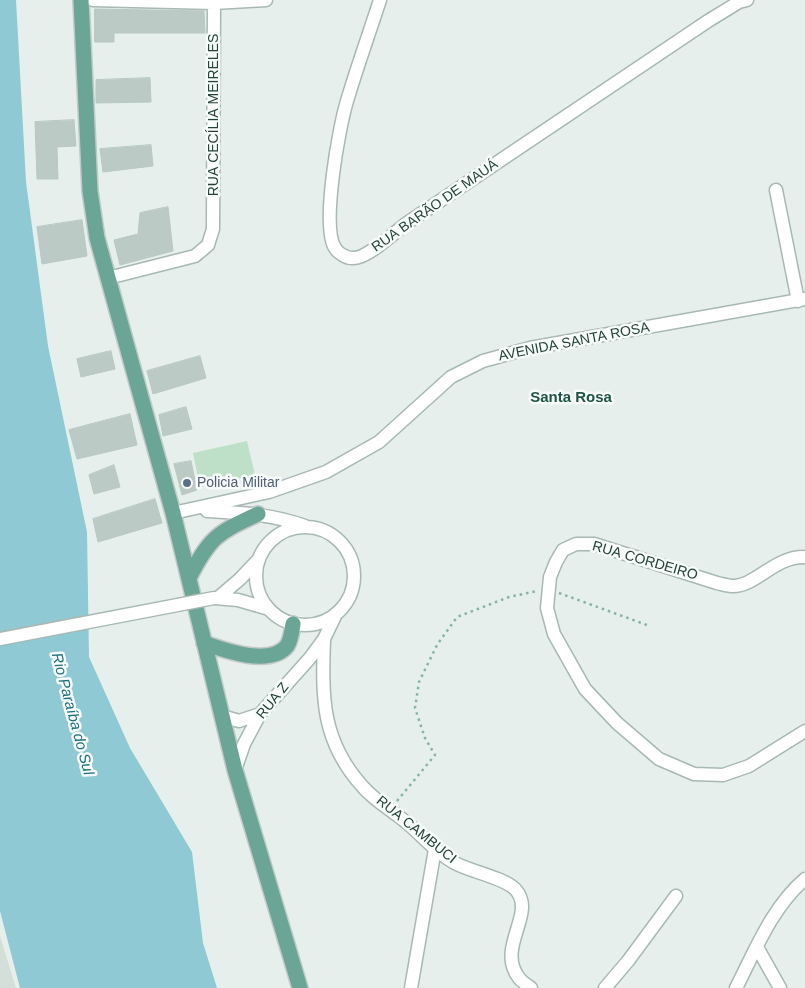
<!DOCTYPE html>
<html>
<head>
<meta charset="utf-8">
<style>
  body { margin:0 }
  canvas { display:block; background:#e6efeb }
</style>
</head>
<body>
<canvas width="805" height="988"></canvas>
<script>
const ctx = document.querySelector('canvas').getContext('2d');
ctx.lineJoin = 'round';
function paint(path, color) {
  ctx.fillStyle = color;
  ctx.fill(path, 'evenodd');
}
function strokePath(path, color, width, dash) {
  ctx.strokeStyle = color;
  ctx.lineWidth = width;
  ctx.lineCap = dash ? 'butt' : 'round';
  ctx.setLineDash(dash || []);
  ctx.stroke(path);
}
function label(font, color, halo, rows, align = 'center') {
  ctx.font = font + ' Helvetica,sans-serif';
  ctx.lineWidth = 5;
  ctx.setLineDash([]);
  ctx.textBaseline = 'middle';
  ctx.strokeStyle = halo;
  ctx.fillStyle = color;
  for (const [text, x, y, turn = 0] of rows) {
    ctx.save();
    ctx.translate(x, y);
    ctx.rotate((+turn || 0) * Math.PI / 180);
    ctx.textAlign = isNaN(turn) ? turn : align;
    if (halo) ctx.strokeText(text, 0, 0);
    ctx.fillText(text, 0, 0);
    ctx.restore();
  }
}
const built = new Path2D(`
  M0 936 16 988H0Z`);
const green = new Path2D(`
  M247 441 255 475 200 487 193 453Z`);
const water = new Path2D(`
  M0 0H16L26 182 48 346 87 532 89 657 130 748 192 852 203 943 217 988H20L0 911Z`);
const building = new Path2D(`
  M95 9 204 11 205 33H114V42H95Z
  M150 78 151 102 96 103V80Z
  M74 120 76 146 57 147 58 179H37L35 122Z
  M151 145 153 166 103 172 100 149Z
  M168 207 173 251 120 265 114 240 138 234 140 213Z
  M82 220 87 256 42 264 37 227Z
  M111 351 115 369 81 377 77 359Z
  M200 356 206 378 153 394 147 371Z
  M186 407 192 429 163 436 159 415Z
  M130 414 137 445 77 459 69 430Z
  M191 461 197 490 182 495 174 464Z
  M114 465 120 487 94 494 89 475Z
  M155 499 162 523 98 542 93 519Z`);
const path = new Path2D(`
  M559 593 647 625
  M397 801 435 755 425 738 415 708 419 682 437 645 457 617 509 597 537 591`);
const minor = new Path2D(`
  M93 0 214 3 266 0
  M380 0C369 34 357 67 347 101 339 127 321 226 335 248 338 253 347 259 354 258 368 258 395 232 407 223L708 21 739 2 747 0
  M776 190 798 301
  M108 278 195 256 208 245 213 229 214 0
  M207 511C243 513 271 514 305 526
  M173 513 269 492 326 472 379 442 451 377 483 361 530 348 805 299
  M256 576a49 49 0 1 1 98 0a49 49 0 1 1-98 0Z
  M805 557C775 556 756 586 733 586 728 586 722 584 717 583L594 544H576L563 550 556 562 550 577 547 608 554 634 585 689 617 723 659 759 694 774 723 775 749 766 805 731
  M219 597 240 579 259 559
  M215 598 238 600 269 609
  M324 639C322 697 321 741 363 787 375 801 393 811 407 823 423 836 435 852 453 862 470 872 503 877 515 889 538 913 495 947 519 978 522 982 527 985 531 988
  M222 716 239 721 260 714
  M235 770 244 744 260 714 310 658 324 639 336 614
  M757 947 780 988
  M411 988 435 849
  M605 988 628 961 676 896
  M736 988C755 951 772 907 805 879`);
const major = new Path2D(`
  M81 0 90 191 97 238 173 513 235 770 300 988
  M189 578C210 537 217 533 258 514
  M204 643C223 650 270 667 287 646 291 640 292 631 293 624`);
const minorBridge = new Path2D(`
  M0 639 214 598`);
const markers = [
  [187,483,5,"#5c6f8a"]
];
const streetNames = [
  ["RUA CECÍLIA MEIRELES",214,115,-90],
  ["RUA BARÃO DE MAUÁ",435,206,-35],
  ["AVENIDA SANTA ROSA",574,342,-11],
  ["RUA CORDEIRO",645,561,16],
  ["RUA Z",273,701,-51],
  ["RUA CAMBUCI",416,830,39]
];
const serviceNames = [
  ["Policia Militar",197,483]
];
const neighbourhoodNames = [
  ["Santa Rosa",571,398]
];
const waterNames = [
  ["Rio Paraíba do Sul",72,714,75]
];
paint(built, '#d4dfda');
paint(green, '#bfe0c8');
paint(water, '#8ec9d4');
paint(building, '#bbcac4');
strokePath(building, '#b8c9c2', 1);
strokePath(minor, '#a8b8b2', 15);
strokePath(major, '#c2cac8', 18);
strokePath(path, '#86b3a5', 2.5, [2.5, 4]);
strokePath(minor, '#fff', 12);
strokePath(major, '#6aa596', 15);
strokePath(minorBridge, '#a8b8b2', 15, []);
strokePath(minorBridge, '#fff', 12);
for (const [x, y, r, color] of markers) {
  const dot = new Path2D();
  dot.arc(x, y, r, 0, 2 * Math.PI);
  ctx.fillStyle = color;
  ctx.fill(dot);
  strokePath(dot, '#f7fbf9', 2);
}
label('14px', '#24423a', '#f7fbf9', streetNames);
label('14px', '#4e5e75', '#f7fbf9', serviceNames, 'left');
label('bold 15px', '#1f5548', '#f7fbf9', neighbourhoodNames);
label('italic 15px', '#1c6f80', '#f7fbf9', waterNames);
</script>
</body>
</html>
